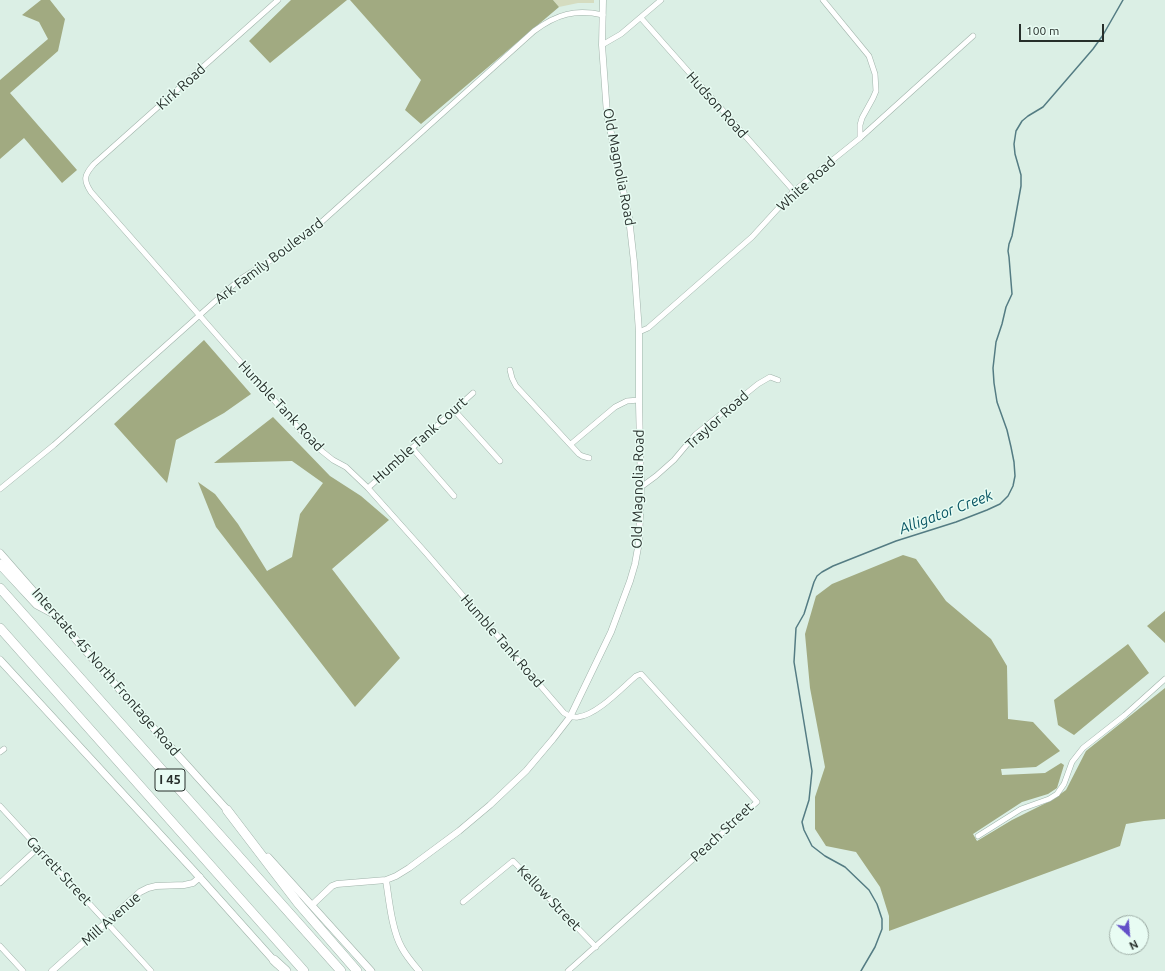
<!DOCTYPE html>
<html>
<head>
<meta charset="utf-8">
<style>
  body { margin:0 }
  #map { position:relative; width:1165px; height:971px; overflow:hidden; background:#dbefe5; font-family:Ubuntu,sans-serif }
  canvas { display:block }
  .north { position:absolute; left:1109px; top:915px; width:40px; height:40px; box-sizing:border-box; background:#e8fcf3; border:1px solid #9baaa3; border-radius:50%; rotate:154deg; font-size:11px; font-weight:700; line-height:16px; text-align:center; color:#272f2b }
  .north::after { content:''; display:block; margin:auto; width:14px; height:18px; background:#634fc8; clip-path:polygon(50% 0,100% 100%,50% 72%,0 100%) }
  .scale { position:absolute; left:1019px; top:24px; width:85px; height:18px; box-sizing:border-box; border:2px solid #272f2b; border-top:0; padding-left:5px; font-size:12px; line-height:14px; white-space:nowrap; color:#272f2b; -webkit-text-stroke:3px #e8fcf3; paint-order:stroke }
</style>
</head>
<body>
<div id="map">
<canvas width="1165" height="971"></canvas>
<div class="north">N</div>
<div class="scale">100 m</div>
</div>
<script>
const ctx = document.querySelector('canvas').getContext('2d');
ctx.lineJoin = 'round';
function paint(path, color) {
  ctx.fillStyle = color;
  ctx.fill(path, 'evenodd');
}
function strokePath(path, color, width, dash) {
  ctx.strokeStyle = color;
  ctx.lineWidth = width;
  ctx.lineCap = dash ? 'butt' : 'round';
  ctx.setLineDash(dash || []);
  ctx.stroke(path);
}
function label(font, color, halo, rows, align = 'center') {
  ctx.font = font + ' Ubuntu,sans-serif';
  ctx.lineWidth = 3;
  ctx.setLineDash([]);
  ctx.textBaseline = 'middle';
  ctx.strokeStyle = halo;
  ctx.fillStyle = color;
  for (const [text, x, y, turn = 0] of rows) {
    ctx.save();
    ctx.translate(x, y);
    ctx.rotate((+turn || 0) * Math.PI / 180);
    ctx.textAlign = isNaN(turn) ? turn : align;
    if (halo) ctx.strokeText(text, 0, 0);
    ctx.fillText(text, 0, 0);
    ctx.restore();
  }
}
const green = new Path2D(`
  M553 0H594V3H578L559 7Z`);
const forest = new Path2D(`
  M41 0H50L65 19 58 51 10 93 77 170 62 183 24 138 0 159V80L48 39 39 22 22 15Z
  M291 0H347L270 63 249 41Z
  M350 0H553L559 7 421 124 405 110 421 80Z
  M204 340 251 394 224 413 176 440 167 483 114 424Z
  M273 417 330 476 361 496 389 520 332 569 400 658 355 707 216 527 198 482 215 494 238 524 267 571 292 557 300 514 323 483 292 461 214 463Z
  M903 555 916 559 946 601 991 639 1007 666 1008 719 1033 722 1060 751 1036 767 1001 769 1002 775 1045 773 1061 763 1064 765 1057 788 1048 794 1022 802 973 834 977 841 1012 820 1052 800 1066 790 1086 751 1165 688V819L1144 821 1126 824 1120 846 889 931V916L880 887 856 852 826 846 815 829V797L825 767 810 688 805 634 816 596 832 584Z
  M1165 611V643L1147 626Z
  M1128 644 1149 673 1074 735 1058 725 1054 700Z`);
const stream = new Path2D(`
  M861 971 875 947 882 929V919L877 904 869 890 845 867 825 856 812 846 804 830 802 822 809 800 812 771 794 662 796 628 804 614 814 582 817 576 822 572 833 566 896 541 956 522 987 510 1000 504 1008 496 1013 486 1015 476 1014 462 1011 447 1007 430 997 402 994 383 993 368 996 342 1002 324 1006 307 1012 294 1009 257 1008 251 1009 244 1012 236 1021 186V175L1015 154 1014 144 1016 131 1022 121 1028 116 1043 107 1093 49 1103 35 1123 0`);
const minor = new Path2D(`
  M278 0 94 164C84 175 83 180 91 192L310 441 323 452 333 460 346 467 368 488 426 553 564 713C569 716 573 718 578 717 597 715 622 688 636 676L641 674 757 802 568 971
  M823 0 869 56 875 74 876 91 873 98 862 118 860 125V138
  M641 18 794 191
  M602 45 621 34 661 0
  M639 332 648 328 752 237 794 191 860 138 973 36
  M510 370 512 378 516 386 579 454 582 456 589 458
  M454 410 500 461
  M571 444 615 407 627 401 639 400
  M412 448 454 496
  M641 487 656 476 674 460 695 435 758 384 770 377 778 380
  M368 488 473 393
  M0 489 54 445 239 280 253 271 289 249 307 235 534 31C557 14 575 9 603 15
  M0 752 4 749
  M0 806 151 971
  M978 836 1021 809 1049 799 1057 794 1064 784 1072 762 1083 748 1125 715 1165 679
  M0 883 38 848
  M463 902 513 861 596 947
  M0 946 23 971`);
const tertiary = new Path2D(`
  M312 905 332 886 337 884 386 880
  M52 971 140 892 148 888 156 886 184 885 193 883 200 877
  M419 971C413 964 407 957 402 948 392 931 389 900 386 880L396 876 409 868 459 831 490 805 526 771 553 739 570 717 611 632 630 581 635 564 639 542 641 487 639 404V332L634 262 629 218 607 114 602 45 603 0`);
const secondary = new Path2D(`
  M0 553 148 722 230 813
  M0 660 193 870 277 964
  M268 857 371 971`);
const motorway = new Path2D(`
  M0 564 37 604 52 612
  M0 588 341 971
  M0 628 304 971
  M227 810 298 903 357 971
  M274 960 286 971`);
const shields = [
  [170,780,30]
];
const shieldNames = [
  ["I 45",170,780]
];
const streetNames = [
  ["Kirk Road",181,87,-42],
  ["Hudson Road",717,105,48],
  ["Old Magnolia Road",619,167,79],
  ["White Road",806,184,-42],
  ["Ark Family Boulevard",269,261,-37],
  ["Humble Tank Road",281,406,47],
  ["Traylor Road",717,420,-42],
  ["Humble Tank Court",420,440,-42],
  ["Old Magnolia Road",638,489,-89],
  ["Humble Tank Road",502,641,49],
  ["Interstate 45 North Frontage Road",106,672,49],
  ["Peach Street",722,832,-43],
  ["Garrett Street",59,871,47],
  ["Kellow Street",549,898,46],
  ["Mill Avenue",111,919,-41]
];
const waterNames = [
  ["Alligator Creek",946,512,-21]
];
paint(green, '#d5dcc0');
paint(forest, '#a1aa81');
strokePath(stream, '#547c83', 1.5);
strokePath(minor, '#a0b3aa', 6);
strokePath(tertiary, '#a0b3aa', 7);
strokePath(secondary, '#a0b3aa', 8);
strokePath(motorway, '#a0b3aa', 10);
strokePath(minor, '#fff', 5);
strokePath(tertiary, '#fff', 6);
strokePath(secondary, '#fff', 7);
strokePath(motorway, '#fff', 9);
for (const [x, y, w] of shields) {
  const box = new Path2D();
  box.roundRect(x - w / 2, y - 11, w, 22, 3);
  ctx.fillStyle = '#e8fcf3';
  ctx.fill(box);
  strokePath(box, '#272f2b', 1);
}
label('bold 13px', '#272f2b', null, shieldNames);
label('14px', '#272f2b', '#e8fcf3', streetNames);
label('italic 15px', '#0b5765', '#e8fcf3', waterNames);
</script>
</body>
</html>
